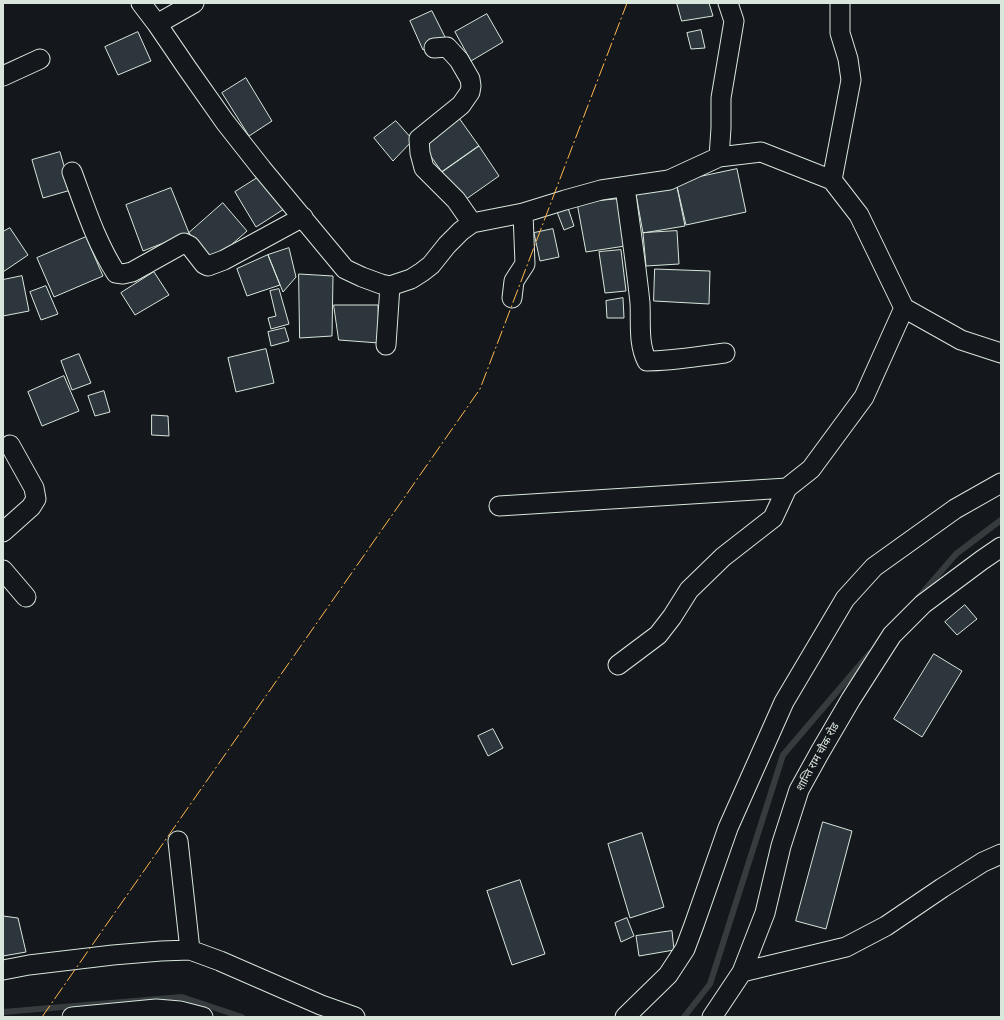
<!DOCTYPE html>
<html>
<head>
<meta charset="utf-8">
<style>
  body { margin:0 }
  #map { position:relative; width:1004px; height:1020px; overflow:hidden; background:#14181c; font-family:Karla,sans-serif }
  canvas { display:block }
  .frame { position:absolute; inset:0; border:4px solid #d8e6dc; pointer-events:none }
</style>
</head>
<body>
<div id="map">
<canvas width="1004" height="1020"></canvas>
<div class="frame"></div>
</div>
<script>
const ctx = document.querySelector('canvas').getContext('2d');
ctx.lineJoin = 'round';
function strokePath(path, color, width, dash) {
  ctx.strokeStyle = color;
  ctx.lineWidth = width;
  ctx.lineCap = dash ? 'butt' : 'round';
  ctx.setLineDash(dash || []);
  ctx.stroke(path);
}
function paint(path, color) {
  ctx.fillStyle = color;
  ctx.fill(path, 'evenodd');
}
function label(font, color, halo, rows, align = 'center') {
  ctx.font = font + ' Karla,"Noto Sans Devanagari",sans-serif';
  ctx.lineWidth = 3;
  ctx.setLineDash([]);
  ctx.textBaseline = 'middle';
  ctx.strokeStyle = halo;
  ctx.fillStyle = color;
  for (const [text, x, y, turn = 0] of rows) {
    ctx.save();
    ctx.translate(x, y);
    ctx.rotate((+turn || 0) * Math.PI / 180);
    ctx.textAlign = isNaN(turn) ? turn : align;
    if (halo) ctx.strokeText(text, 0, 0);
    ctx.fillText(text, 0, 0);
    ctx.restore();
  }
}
const stream = new Path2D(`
  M918 598 956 554 1001 520
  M3 1012 182 997 242 1017
  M684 1017 710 984 783 755 870 653`);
const building = new Path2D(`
  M677 3H709L713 16 682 21Z
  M432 11 446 39 423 50 410 21Z
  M487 14 503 42 471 61 455 32Z
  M701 30 705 48 691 49 687 33Z
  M138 32 151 61 118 75 105 47Z
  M246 78 272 121 249 136 222 93Z
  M459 118 479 146 442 172 422 144Z
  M396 121 413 140 393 161 374 138Z
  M479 146 499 176 462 202 442 172Z
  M60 152 71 190 43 198 32 160Z
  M737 169 746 212 686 225 676 182Z
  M262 175 284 209 256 227 235 192Z
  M676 182 685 226 643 233 635 189Z
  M171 188 189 233 143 251 126 205Z
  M619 199 625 246 586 252 577 203Z
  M223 203 247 231 213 261 189 233Z
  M568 208 574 226 564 230 557 212Z
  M10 228 28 255 3 272V232Z
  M553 229 559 257 540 261 534 233Z
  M677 231 679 264 646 266 643 233Z
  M86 237 103 276 54 297 37 258Z
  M289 248 296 277 283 292 268 255Z
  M621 250 626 291 605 293 599 252Z
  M268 255 280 285 247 296 237 269Z
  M655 269 710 271 709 304 654 301Z
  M154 272 169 295 135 315 121 293Z
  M299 274 333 276 332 336 300 338Z
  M22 276 29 311 3 316V280Z
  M46 286 58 314 41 320 30 292Z
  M279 289 289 324 271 329 268 318 276 316 270 291Z
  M623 298 624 318H607L606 301Z
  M334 305H378L379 343 339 340Z
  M285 328 289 341 271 346 268 332Z
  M266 349 274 383 236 392 228 358Z
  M79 354 91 383 72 390 61 361Z
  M64 376 79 411 42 426 28 392Z
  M104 391 110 412 95 416 88 396Z
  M152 415 168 416 169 436 152 435Z
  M965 605 977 619 957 635 945 622Z
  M934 654 962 671 922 737 894 719Z
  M493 729 503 748 488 756 478 736Z
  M823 822 852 831 826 929 796 921Z
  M642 833 664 907 630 918 608 844Z
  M520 880 545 954 512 965 487 891Z
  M3 916 18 918 26 952 3 956Z
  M627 918 634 936 621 942 615 923Z
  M672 931 674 950 639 956 636 936Z`);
const minor = new Path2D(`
  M141 3 157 24 187 68 225 122 262 169 345 269 362 277 381 284 390 286 411 279 422 272 431 265 447 245 461 231 472 223 523 213 565 200 601 190 669 180 719 157 761 152 832 180 859 215 904 308 961 340 1001 353
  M157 24 194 3
  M434 48 447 47 459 60 470 79 471 86 470 92 461 105 419 139 420 153 424 168 456 200 472 223
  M3 76 40 59
  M719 157 721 128V98L734 21 728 3
  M72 172C85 207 96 242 116 273L123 274 132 272 184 243 190 246 204 264 208 266 224 260 303 217
  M832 180 851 80 848 59 840 33V3
  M625 187C630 225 636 264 640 303 641 322 638 344 647 361 673 361 699 356 725 353
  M512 298 514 281 525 264 523 213
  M386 345 390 286
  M499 506 787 488 811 469 864 397 904 308
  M3 532 31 507 36 499 34 488 10 445
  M3 570 26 597
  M618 665 658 635 672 617 689 590 723 557 773 518 787 488
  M178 841 190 950
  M3 970 29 965 113 955 161 951 190 950 220 961 321 1005 355 1017
  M742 972 846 947 886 926 942 888 983 862 1001 854
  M72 1017 156 1009 180 1011 203 1017
  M625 1017 668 975 685 949 694 925 728 828 784 702 845 599 874 567 955 509 1001 483
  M712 1017 742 972 765 913 781 846 799 790 820 752 851 699 892 635 923 604 982 560 1001 547`);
const power = new Path2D(`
  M42 1017 480 389 627 3`);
const streetNames = [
  ["शान्ति राम चौक रोड",818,757,-61]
];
strokePath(stream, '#363b3e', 6);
paint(building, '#2c363c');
strokePath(building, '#d8e6dc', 1);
strokePath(minor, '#d8e6dc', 21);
strokePath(minor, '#14181c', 19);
strokePath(power, '#ffb74d', 1, [14, 3, 2, 3]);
label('11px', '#d8e6dc', '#14181c', streetNames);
</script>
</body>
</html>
